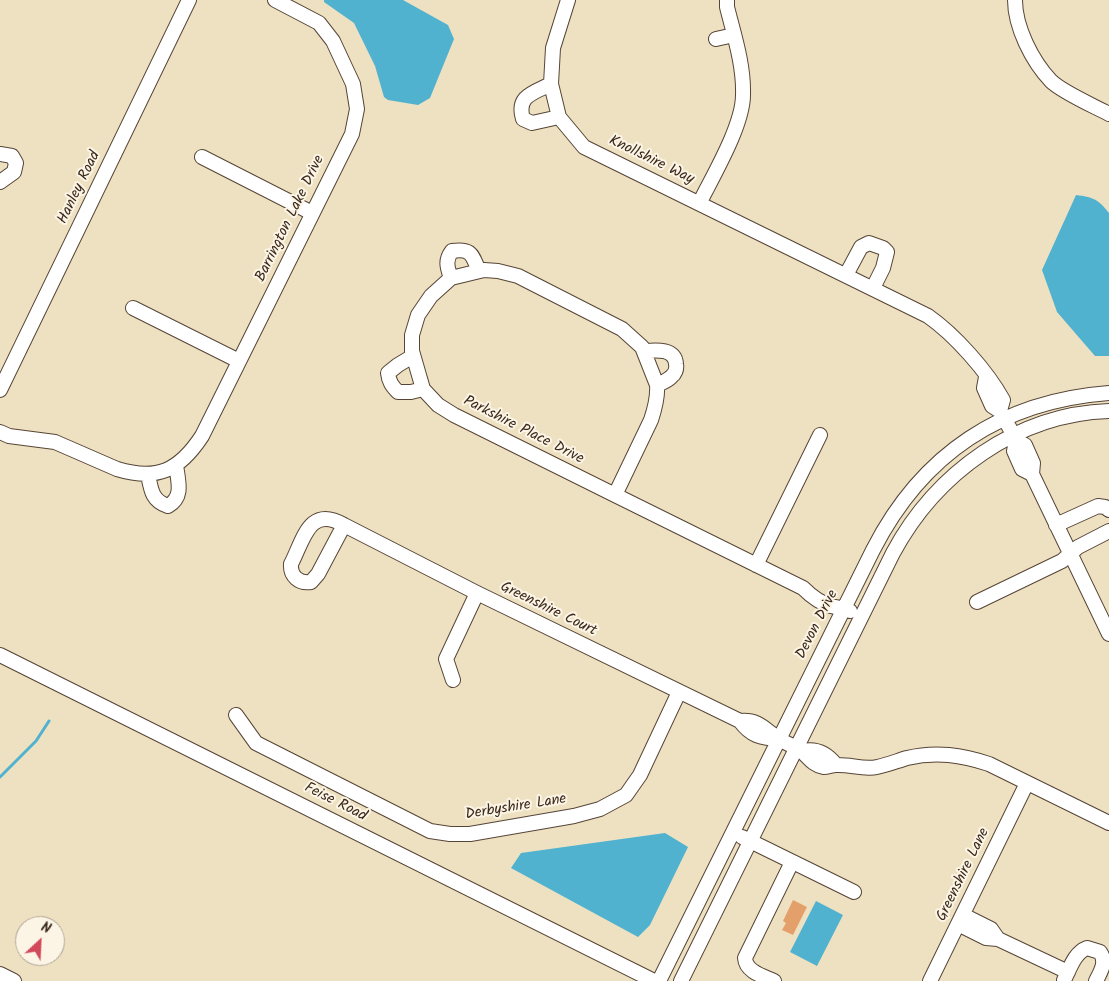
<!DOCTYPE html>
<html>
<head>
<meta charset="utf-8">
<style>
  body { margin:0 }
  #map { position:relative; width:1109px; height:981px; overflow:hidden; background:#eee1c1; font-family:Kalam,sans-serif }
  canvas { display:block }
  .north { position:absolute; left:15px; top:916px; width:50px; height:50px; box-sizing:border-box; background:#fcf5e5; border:1px solid #afa495; border-radius:50%; rotate:25deg; font-size:14px; font-weight:700; line-height:20px; text-align:center; color:#3b2a1e }
  .north::after { content:''; display:block; margin:auto; width:18px; height:22px; background:#d1495b; clip-path:polygon(50% 0,100% 100%,50% 72%,0 100%) }
</style>
</head>
<body>
<div id="map">
<canvas width="1109" height="981"></canvas>
<div class="north">N</div>
</div>
<script>
const ctx = document.querySelector('canvas').getContext('2d');
ctx.lineJoin = 'round';
function paint(path, color) {
  ctx.fillStyle = color;
  ctx.fill(path, 'evenodd');
}
function strokePath(path, color, width, dash) {
  ctx.strokeStyle = color;
  ctx.lineWidth = width;
  ctx.lineCap = dash ? 'butt' : 'round';
  ctx.setLineDash(dash || []);
  ctx.stroke(path);
}
function label(font, color, halo, rows, align = 'center') {
  ctx.font = font + ' Kalam,sans-serif';
  ctx.lineWidth = 4;
  ctx.setLineDash([]);
  ctx.textBaseline = 'middle';
  ctx.strokeStyle = halo;
  ctx.fillStyle = color;
  for (const [text, x, y, turn = 0] of rows) {
    ctx.save();
    ctx.translate(x, y);
    ctx.rotate((+turn || 0) * Math.PI / 180);
    ctx.textAlign = isNaN(turn) ? turn : align;
    if (halo) ctx.strokeText(text, 0, 0);
    ctx.fillText(text, 0, 0);
    ctx.restore();
  }
}
const water = new Path2D(`
  M324 0H403L448 25 454 39 430 98 418 105 388 100 384 97 375 66 354 23 324 2Z
  M1076 195C1093 197 1098 199 1109 213V356H1095L1057 312 1042 270Z
  M665 833 688 847 650 925 638 937 511 868 521 853Z
  M816 901 843 915 817 966 790 952Z`);
const stream = new Path2D(`
  M0 777 36 741 49 721`);
const building = new Path2D(`
  M793 900 807 907 793 935 782 930 786 923 783 921Z`);
const minor = new Path2D(`
  M568 0 553 48 551 84 559 117 584 147 928 316C955 335 987 371 1003 400L1000 411
  M1015 0C1015 27 1032 61 1051 81 1062 92 1094 106 1109 114
  M716 39 734 35
  M551 84C533 93 516 96 523 119L532 123 559 117
  M0 154 12 156 16 163 14 172 0 182
  M202 157 312 213
  M700 202C714 174 743 125 743 95 744 65 734 35 727 7V0
  M484 270 498 271 518 276 622 329 642 347 657 385C658 397 655 408 651 420L615 495 454 415 438 405 423 389 412 351V335L418 315 431 296 451 278Z
  M846 275 861 247 869 243 883 248 887 252 883 268 873 288
  M451 278C447 267 445 260 452 251 472 248 472 255 479 271
  M133 308 239 361
  M644 351C656 350 675 348 676 364 677 369 675 374 671 377 667 381 661 383 657 385
  M413 356 398 365 388 373C389 382 392 386 398 392H411L423 389
  M986 377 984 388 992 406 1000 411 1013 434 1016 441 1014 451 1022 469 1032 474
  M0 390 189 0
  M0 432 9 436 55 442 117 469C157 481 179 471 202 436L352 134 357 109 353 84 333 41 319 23 275 0
  M1016 441 1025 445 1033 463 1032 474 1109 634
  M148 474C151 490 152 501 168 506 184 497 178 481 176 465
  M615 495 803 588C811 596 820 603 831 606 838 608 844 608 850 611
  M344 525C309 505 304 539 291 564 290 576 299 584 311 582L318 574 344 525 477 593 740 721C751 736 761 738 779 739
  M1056 525 1098 506 1105 507 1109 510
  M756 565 820 435
  M977 602 1062 561 1078 547 1109 531
  M0 655 654 981
  M453 680 446 659 477 593
  M236 715 256 743 430 831 450 834H470L574 816 600 809 626 795 640 775 679 692
  M740 721C759 719 765 730 779 739 786 743 793 746 800 750 808 756 812 765 824 767 828 767 832 765 836 765 850 764 863 770 877 767 887 765 897 761 907 758 936 751 962 755 989 764L1109 823
  M802 751C816 748 827 753 836 765
  M742 837 854 892
  M963 915 991 929 998 939
  M958 924 986 938 998 939 1068 972
  M0 974 14 981
  M1064 980C1070 969 1074 953 1087 948L1100 952C1107 962 1101 971 1096 981
  M659 981 873 550C922 454 1002 401 1109 393
  M681 981 893 553C936 473 1017 414 1109 411
  M774 981C763 976 746 972 745 958L792 862
  M930 981 1027 783`);
const streetNames = [
  ["Knollshire Way",651,161,26],
  ["Hanley Road",80,188,-64],
  ["Barrington Lake Drive",291,219,-64],
  ["Parkshire Place Drive",523,431,27],
  ["Greenshire Court",548,610,26],
  ["Devon Drive",818,625,-63],
  ["Feise Road",335,803,27],
  ["Derbyshire Lane",516,808,-9],
  ["Greenshire Lane",964,875,-64]
];
paint(water, '#50b2cf');
strokePath(stream, '#50b2cf', 3);
paint(building, '#e4a06b');
strokePath(minor, '#564536', 16);
strokePath(minor, '#fff', 14);
label('15px', '#3b2a1e', '#fcf5e5', streetNames);
</script>
</body>
</html>
